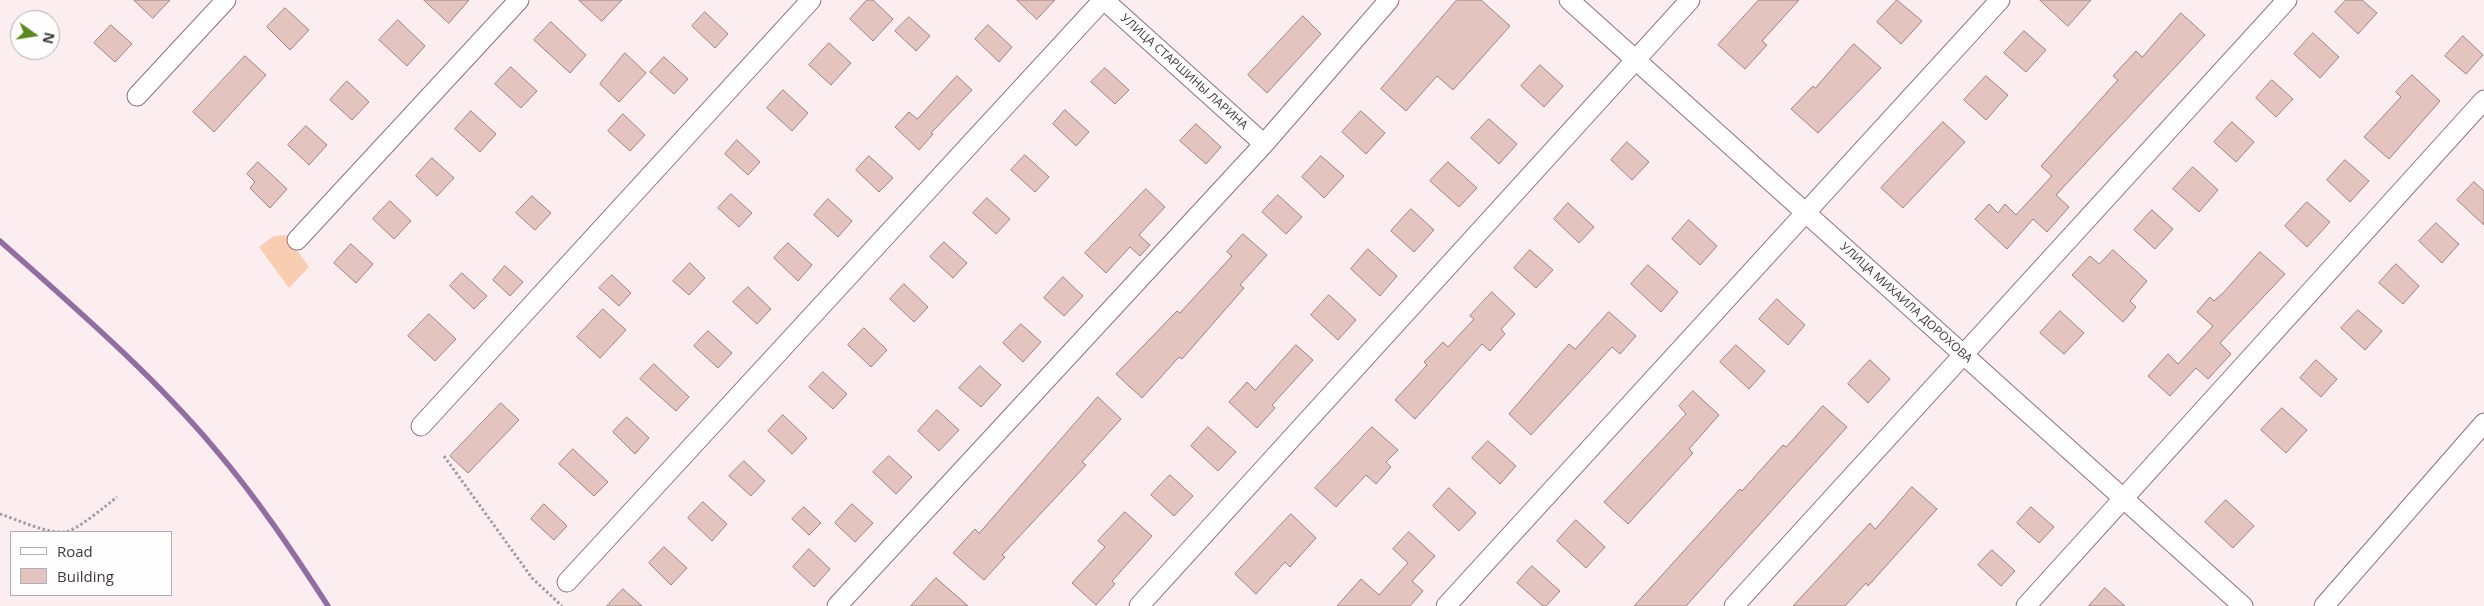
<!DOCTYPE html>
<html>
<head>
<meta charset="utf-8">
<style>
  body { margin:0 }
  #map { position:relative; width:2484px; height:606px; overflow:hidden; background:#fbedf0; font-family:"Open Sans",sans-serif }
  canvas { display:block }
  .legend { position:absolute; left:10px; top:531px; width:162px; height:65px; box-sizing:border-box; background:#fefefe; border:1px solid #b4aeb0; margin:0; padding:6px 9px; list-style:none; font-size:15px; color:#44373a }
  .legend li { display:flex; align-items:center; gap:10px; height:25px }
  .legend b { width:25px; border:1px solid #b4aeb0 }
  .north { position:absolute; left:10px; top:10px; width:50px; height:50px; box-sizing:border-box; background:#fefefe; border:1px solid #b4aeb0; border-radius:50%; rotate:103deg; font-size:14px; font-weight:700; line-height:20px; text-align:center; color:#44373a }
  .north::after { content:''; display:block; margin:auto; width:18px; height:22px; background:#5b881a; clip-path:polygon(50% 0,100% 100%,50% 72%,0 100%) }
</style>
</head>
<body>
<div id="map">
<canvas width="2484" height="606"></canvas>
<ul class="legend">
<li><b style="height:6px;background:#fff"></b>Road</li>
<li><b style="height:14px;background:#e4c4bf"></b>Building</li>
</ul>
<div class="north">N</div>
</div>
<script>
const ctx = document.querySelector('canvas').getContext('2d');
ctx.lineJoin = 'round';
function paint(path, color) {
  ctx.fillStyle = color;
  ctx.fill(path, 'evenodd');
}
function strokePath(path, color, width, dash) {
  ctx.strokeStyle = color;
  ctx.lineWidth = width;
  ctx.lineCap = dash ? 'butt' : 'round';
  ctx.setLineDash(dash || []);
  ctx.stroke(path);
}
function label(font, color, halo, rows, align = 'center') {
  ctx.font = font + ' "Open Sans",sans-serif';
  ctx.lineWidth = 4.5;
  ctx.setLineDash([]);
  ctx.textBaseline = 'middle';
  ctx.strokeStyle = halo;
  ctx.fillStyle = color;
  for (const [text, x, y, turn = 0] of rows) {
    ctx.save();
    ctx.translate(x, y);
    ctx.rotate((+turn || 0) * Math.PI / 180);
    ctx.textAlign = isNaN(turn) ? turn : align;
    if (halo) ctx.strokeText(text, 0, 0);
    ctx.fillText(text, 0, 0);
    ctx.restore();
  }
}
const green = new Path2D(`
  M286 235 309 267 289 288 259 247 274 236Z`);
const stream = new Path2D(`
  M0 241C74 307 151 373 215 449 257 498 293 552 328 606`);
const building = new Path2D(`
  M134 0H170L153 18Z
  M424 0H469L449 23Z
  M579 0H622L602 21Z
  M867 0H873L893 19 873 41 850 19Z
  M1017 0H1055L1037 19Z
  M1457 0H1481L1510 26 1453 90 1437 76 1406 111 1381 89Z
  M1759 0H1799L1762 41 1767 45 1745 69 1718 45Z
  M1897 0 1922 21 1901 44 1877 22Z
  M2040 0H2091L2068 26Z
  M2346 0H2362L2377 13 2358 34 2335 12Z
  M285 8 309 30 290 50 267 27Z
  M705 12 728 34 715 48 692 26Z
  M2181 13 2205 35 2056 195 2069 207 2047 232 2033 219 2007 249 1975 219 1989 204 1998 213 2005 204 2016 215 2052 176 2041 166 2118 80 2113 76 2136 51 2142 57Z
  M1303 16 1321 34 1267 93 1248 75Z
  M909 17 930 36 916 51 895 31Z
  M398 20 425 46 407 66 379 40Z
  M551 22 586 55 570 73 534 40Z
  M111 25 132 44 115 62 94 43Z
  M988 25 1012 47 999 62 975 39Z
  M2024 31 2046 50 2026 72 2004 53Z
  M2313 33 2339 57 2320 78 2294 54Z
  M2463 36 2483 55 2466 74 2445 56Z
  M829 43 851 63 831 85 809 65Z
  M1854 44 1881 68 1818 133 1791 109 1813 86 1815 88Z
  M625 53 646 73 619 102 600 84Z
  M245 56 266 75 214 132 193 112Z
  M664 57 688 79 674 94 650 72Z
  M1540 65 1563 86 1544 107 1521 86Z
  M511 67 537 91 521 108 495 84Z
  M1105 68 1129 90 1115 104 1091 82Z
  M2412 75 2440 101 2389 159 2364 137 2401 97 2396 92Z
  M957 76 972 90 931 133 933 134 919 150 895 127 909 112 917 119Z
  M1986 76 2008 95 1986 120 1964 100Z
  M2272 80 2293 99 2276 117 2256 98Z
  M347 81 369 102 352 120 330 100Z
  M783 90 808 113 792 131 767 108Z
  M1065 110 1089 132 1076 146 1053 124Z
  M471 111 496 134 480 152 455 129Z
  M1361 111 1385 133 1366 154 1342 132Z
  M623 114 645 135 630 151 608 131Z
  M1489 119 1517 144 1499 164 1471 138Z
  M1943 122 1965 142 1903 208 1881 188Z
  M2232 122 2254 142 2236 162 2214 142Z
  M1196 124 1221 147 1206 164 1180 141Z
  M306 126 327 145 309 165 288 145Z
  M737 140 760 162 748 175 725 154Z
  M1627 142 1649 162 1632 180 1611 160Z
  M1025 155 1049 177 1035 192 1011 170Z
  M869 156 893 178 879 192 856 170Z
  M1321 156 1344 176 1324 198 1302 177Z
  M432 158 454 178 437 196 416 176Z
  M2345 160 2369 181 2350 202 2327 180Z
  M258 162 287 189 270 208 250 188 255 182 247 174Z
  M1448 162 1477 188 1459 207 1430 181Z
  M2193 167 2218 190 2199 212 2173 189Z
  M2474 182 2484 191V225L2457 200Z
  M1146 189 1165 207 1139 235 1150 245 1140 256 1130 247 1106 273 1085 253Z
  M731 194 752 213 739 227 718 208Z
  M1278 195 1302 217 1286 234 1262 212Z
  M532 196 551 213 535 230 516 213Z
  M987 198 1010 219 996 234 973 213Z
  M828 199 852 221 838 237 814 215Z
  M390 201 411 221 394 239 373 219Z
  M2307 202 2330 222 2307 247 2285 226Z
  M1568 203 1594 227 1579 243 1554 219Z
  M1411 209 1434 230 1414 252 1391 231Z
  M2152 210 2173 229 2155 249 2134 230Z
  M1689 220 1717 246 1700 265 1672 239Z
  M2436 223 2459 244 2442 263 2419 241Z
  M1243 234 1267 255 1240 285 1244 288 1182 359 1179 357 1142 398 1116 374 1177 311 1180 313 1232 256 1227 252Z
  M944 242 967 263 953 278 930 257Z
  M788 243 812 265 798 281 774 258Z
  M351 244 373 264 356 283 334 263Z
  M1368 249 1397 276 1380 296 1351 269Z
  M1530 250 1553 270 1536 288 1514 268Z
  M2113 250 2147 281 2130 301 2136 307 2123 322 2072 275 2090 256 2099 264Z
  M2260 252 2285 274 2220 343 2231 354 2208 379 2196 368 2170 396 2148 376 2168 354 2178 364 2213 326 2197 312 2210 297 2214 301 2224 292Z
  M690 263 705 278 689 295 673 281Z
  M2396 264 2419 286 2403 304 2379 283Z
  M1648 265 1678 292 1661 312 1631 284Z
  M505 266 523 282 510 296 493 280Z
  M462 273 487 296 474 309 450 286Z
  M612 275 631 293 619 306 599 288Z
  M1063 277 1083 296 1064 316 1044 298Z
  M904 284 928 307 914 322 890 299Z
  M748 287 771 309 757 324 733 302Z
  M1492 292 1515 314 1501 329 1505 334 1490 351 1482 344 1415 419 1395 400 1427 365 1424 362 1443 342 1448 347 1474 319 1470 316Z
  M1329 295 1356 320 1338 340 1311 315Z
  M1777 299 1805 325 1788 345 1759 319Z
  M603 309 626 330 600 358 577 337Z
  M2358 310 2382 331 2365 350 2341 328Z
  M2060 311 2084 333 2064 354 2040 333Z
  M1609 312 1636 336 1620 354 1612 347 1531 435 1509 414 1569 344 1575 349Z
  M429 314 456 339 435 361 408 336Z
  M1021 324 1041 342 1023 362 1003 343Z
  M864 328 887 350 871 367 848 345Z
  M708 331 732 353 718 368 694 346Z
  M1296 345 1313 360 1272 405 1275 408 1257 428 1229 402 1247 382 1255 390Z
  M1736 345 1765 371 1749 389 1720 362Z
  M1870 360 1890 379 1868 403 1848 384Z
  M2316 360 2337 379 2321 397 2300 378Z
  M654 364 689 397 676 411 640 379Z
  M980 366 1001 385 981 407 959 388Z
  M823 372 847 394 833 409 809 387Z
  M1693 391 1719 415 1689 449 1693 453 1628 524 1604 502 1686 414 1679 406Z
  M1098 397 1121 419 1082 462 1086 465 1002 555 1005 557 984 580 953 553 975 529 979 533Z
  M501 403 519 420 468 473 450 456Z
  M1823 406 1847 427 1686 606H1634L1740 489 1742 491 1783 445 1786 447Z
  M2282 408 2307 430 2286 453 2261 430Z
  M937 410 959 430 939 451 918 431Z
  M783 415 807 438 792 454 768 431Z
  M627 417 649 438 635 454 613 432Z
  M1208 427 1236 452 1218 471 1191 446Z
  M1372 427 1398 450 1386 462 1391 467 1376 484 1366 475 1336 507 1315 488Z
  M1488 441 1516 466 1500 484 1472 458Z
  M573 449 608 482 594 496 559 464Z
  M889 456 912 477 896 494 873 472Z
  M744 461 765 481 751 496 729 476Z
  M1170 475 1193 496 1174 516 1151 495Z
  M1912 487 1937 509 1868 586 1866 583 1845 606H1793L1870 523 1875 529Z
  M1449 488 1476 513 1459 531 1433 506Z
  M2226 500 2254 526 2233 548 2205 522Z
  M703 502 727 524 712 541 688 518Z
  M544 504 567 526 554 540 531 519Z
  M852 504 873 523 855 542 835 523Z
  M804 507 821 523 809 535 792 519Z
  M2031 507 2054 527 2039 543 2017 523Z
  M1125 512 1152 536 1112 581 1115 584 1096 605 1072 583 1105 547 1098 541Z
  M1291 514 1316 538 1290 567 1285 562 1256 594 1235 574Z
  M1576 520 1605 547 1586 568 1557 541Z
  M1409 532 1435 556 1412 581 1423 591 1410 606H1337L1361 579 1379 595 1408 563 1393 549Z
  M664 547 687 568 671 585 649 563Z
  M809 549 830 569 814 587 793 567Z
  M1992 550 2015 571 2001 586 1978 565Z
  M1532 566 1560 591 1546 606H1543L1517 583Z
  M936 578 968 606H911Z
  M2105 588 2125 606H2089Z
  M623 589 642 606H607Z`);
const path = new Path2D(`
  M444 456 532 578 562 606
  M0 514C19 520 44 533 65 532 76 531 107 505 117 497`);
const street = new Path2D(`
  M1104 0 1264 144
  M1569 0 2243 606
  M137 96 226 0
  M297 240 519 0
  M421 426 811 0
  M567 582 1103 0
  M837 606 1264 144 1389 0
  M1139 606 1690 0
  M1446 606 2000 0
  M1734 606 2287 0
  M2026 606 2484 100
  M2324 606 2484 423`);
const streetNames = [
  ["УЛИЦА СТАРШИНЫ ЛАРИНА",1184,72,42],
  ["УЛИЦА МИХАИЛА ДОРОХОВА",1906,303,42]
];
paint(green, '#f8cdb1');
strokePath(stream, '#926da1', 5.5);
paint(building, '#e4c4bf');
strokePath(building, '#a0827d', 1);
strokePath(street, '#8f7278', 21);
strokePath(path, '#a79a9d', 3, [2.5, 2.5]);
strokePath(street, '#fff', 19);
label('12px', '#44373a', '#fefefe', streetNames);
</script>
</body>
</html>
